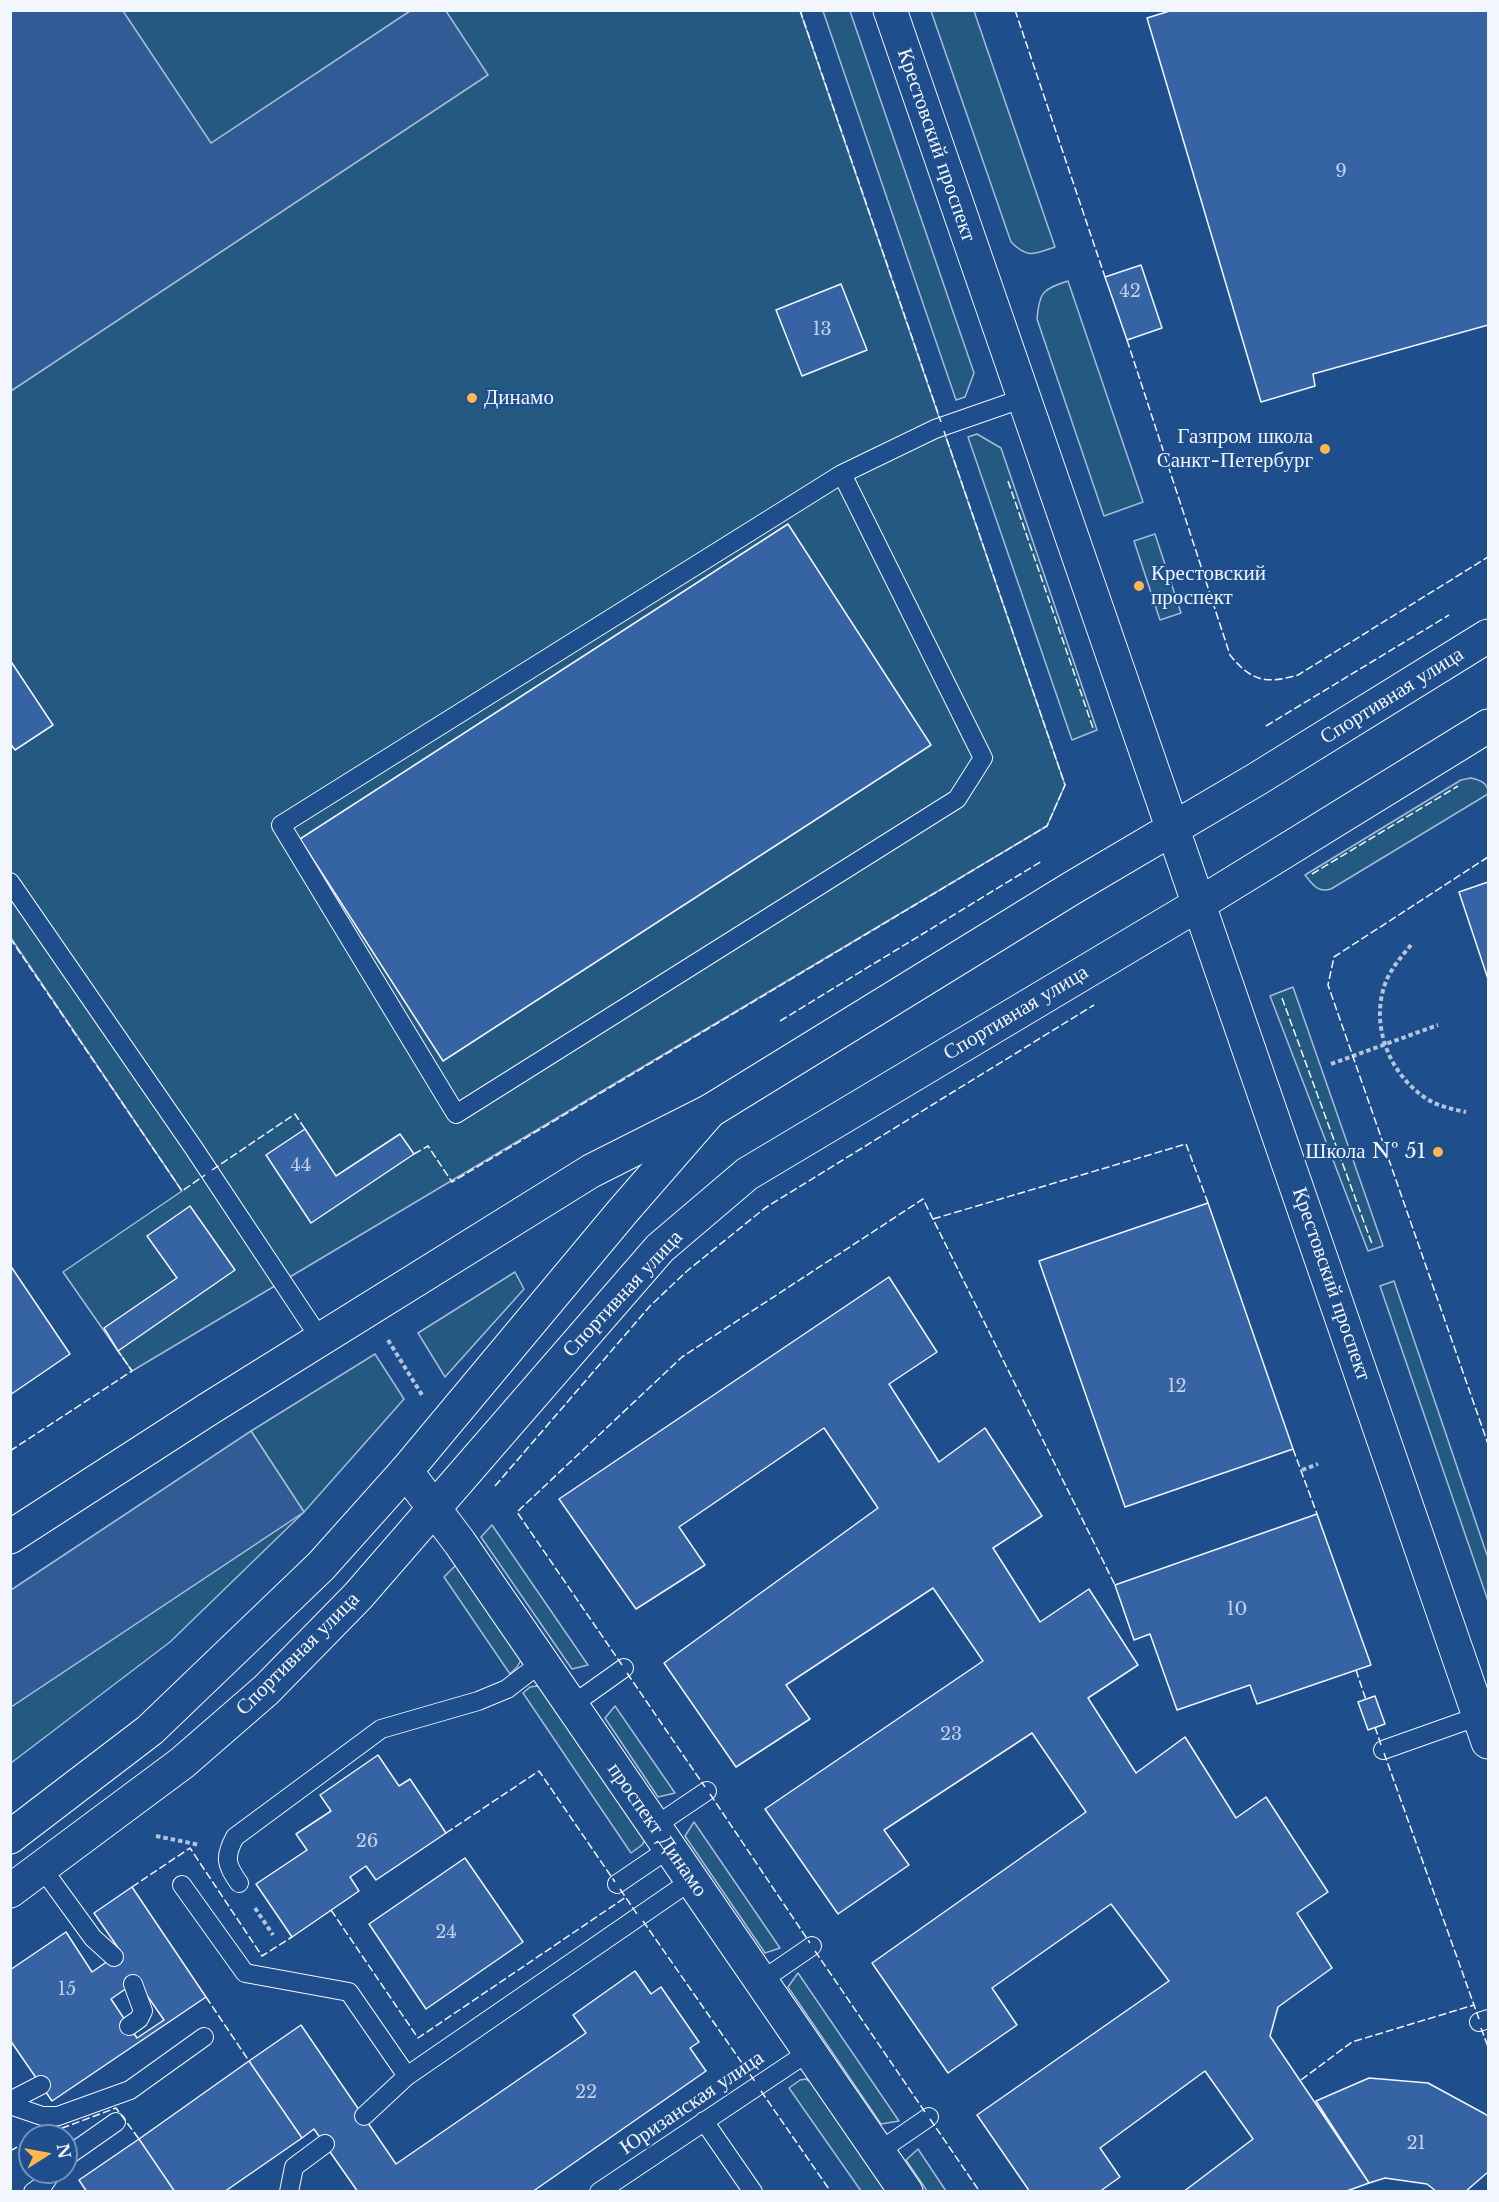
<!DOCTYPE html>
<html>
<head>
<meta charset="utf-8">
<style>
  body { margin:0 }
  #map { position:relative; width:1499px; height:2202px; overflow:hidden; background:#1f4e8c; font-family:"Libre Baskerville",serif }
  canvas { display:block }
  .frame { position:absolute; inset:0; border:12px solid #f2f6ff; pointer-events:none }
  .north { position:absolute; left:18px; top:2124px; width:60px; height:60px; box-sizing:border-box; background:#1f4e8c; border:2px solid #7391ba; border-radius:50%; rotate:79deg; font-size:16px; font-weight:700; line-height:24px; text-align:center; color:#f2f6ff }
  .north::after { content:''; display:block; margin:auto; width:21px; height:27px; background:#ffb74d; clip-path:polygon(50% 0,100% 100%,50% 72%,0 100%) }
</style>
</head>
<body>
<div id="map">
<canvas width="1499" height="2202"></canvas>
<div class="frame"></div>
<div class="north">N</div>
</div>
<script>
const ctx = document.querySelector('canvas').getContext('2d');
ctx.lineJoin = 'round';
function paint(path, color) {
  ctx.fillStyle = color;
  ctx.fill(path, 'evenodd');
}
function strokePath(path, color, width, dash) {
  ctx.strokeStyle = color;
  ctx.lineWidth = width;
  ctx.lineCap = dash ? 'butt' : 'round';
  ctx.setLineDash(dash || []);
  ctx.stroke(path);
}
function label(font, color, halo, rows, align = 'center') {
  ctx.font = font + ' "Libre Baskerville",serif';
  ctx.lineWidth = 4.5;
  ctx.setLineDash([]);
  ctx.textBaseline = 'middle';
  ctx.strokeStyle = halo;
  ctx.fillStyle = color;
  for (const [text, x, y, turn = 0] of rows) {
    ctx.save();
    ctx.translate(x, y);
    ctx.rotate((+turn || 0) * Math.PI / 180);
    ctx.textAlign = isNaN(turn) ? turn : align;
    if (halo) ctx.strokeText(text, 0, 0);
    ctx.fillText(text, 0, 0);
    ctx.restore();
  }
}
const green = new Path2D(`
  M10 11H800L1065 785 1047 826 132 1371 63 1272 182 1191 11 938Z
  M823 11H850L974 373 965 397 956 400Z
  M931 11H974L1055 247C1034 254 1028 259 1011 242Z
  M1068 281 1143 502 1104 516 1037 319C1039 292 1043 289 1068 281Z
  M977 434 1001 448 1097 730 1072 740 968 437Z
  M1155 534 1181 613 1160 620 1134 541Z
  M1471 778C1480 780 1489 783 1488 794L1331 889C1318 893 1313 885 1305 875L1461 780Z
  M1293 987 1383 1246 1368 1251 1270 996Z
  M515 1272 524 1289 445 1377 418 1333Z
  M1394 1281 1488 1558V1601L1380 1286Z
  M375 1354 404 1399 304 1512 170 1642 11 1763V1707L304 1512 251 1431Z
  M492 1525 588 1665 572 1669 481 1537Z
  M457 1564 521 1660 517 1667 510 1674 444 1577Z
  M537 1686 545 1689 645 1840 642 1845 631 1853 523 1693 530 1687Z
  M615 1706 675 1793 658 1797 605 1718Z
  M694 1822 780 1948 765 1953 685 1836Z
  M798 1973 899 2121 881 2124 788 1987Z
  M806 2079 811 2082 887 2191H861L789 2088 800 2080Z
  M918 2149 946 2191H927L906 2160Z`);
const parking = new Path2D(`
  M11 10 123 11 211 143 410 11H446L488 75 11 391Z
  M251 1431 304 1512 11 1707V1590Z`);
const building = new Path2D(`
  M1173 10H1488V325L1313 374 1315 386 1261 402 1147 18Z
  M1141 265 1162 328 1127 340 1105 277Z
  M841 284 867 350 802 376 776 310Z
  M788 524 931 745 443 1061 300 839Z
  M10 660 53 725 15 750 10 743Z
  M1488 882V979L1459 892Z
  M305 1129 336 1176 400 1134 414 1154 311 1223 266 1155Z
  M1208 1203 1293 1449 1125 1507 1039 1261Z
  M190 1206 235 1270 118 1351 104 1328 177 1278 147 1236Z
  M10 1265 70 1354 10 1395Z
  M889 1277 937 1352 889 1384 939 1462 985 1428 1042 1516 993 1548 1040 1622 1089 1589 1138 1665 1088 1698 1136 1773 1185 1737 1236 1818 1266 1797 1328 1892 1297 1913 1332 1968 1278 2007 1270 2036 1369 2183 1344 2192H1183L1253 2139 1205 2071 1100 2148 1120 2177 1099 2192H1030L977 2115 1169 1981 1111 1904 992 1988 1017 2025 948 2073 872 1963 1086 1812 1032 1733 884 1830 909 1865 838 1914 765 1809 983 1661 933 1588 786 1685 810 1719 736 1767 664 1663 878 1508 824 1428 679 1527 705 1565 636 1609 559 1499Z
  M1317 1514 1371 1665 1257 1704 1250 1685 1177 1710 1150 1634 1134 1640 1115 1585Z
  M1375 1696 1385 1724 1368 1730 1358 1702Z
  M378 1755 399 1786 410 1779 446 1833 376 1880 366 1866 350 1877 359 1891 292 1937 256 1884 307 1850 296 1834 331 1811 320 1795Z
  M465 1858 523 1942 426 2009 369 1924Z
  M132 1887 206 1997 52 2101 10 2040V1970L66 1932 92 1972 121 1952 94 1913ZM137 1981 164 2020 137 2038 111 1999Z
  M635 1971 651 1994 661 1987 699 2042 690 2048 706 2071 532 2192H358L314 2129 302 2138 249 2061 301 2025 396 2164 586 2033 573 2015Z
  M249 2061 302 2138 224 2192H175L139 2139Z
  M1369 2078 1428 2083 1485 2114 1488 2116V2172L1465 2192H1437L1427 2184 1385 2178 1369 2183 1316 2101Z
  M139 2139 175 2192H87L79 2180Z`);
const path = new Path2D(`
  M1411 945C1402 956 1393 966 1387 979 1369 1021 1387 1071 1424 1097 1437 1106 1451 1109 1466 1112
  M1331 1064 1438 1025
  M388 1340 422 1395
  M1302 1470 1318 1464
  M156 1836 200 1845
  M255 1908 273 1935`);
const service = new Path2D(`
  M842 474 983 758 957 799 456 1114 281 825 842 474 935 429 1024 398
  M10 882 193 1147 321 1340
  M572 1705 624 1668
  M1383 1750 1479 1716
  M655 1826 707 1791
  M42 1868 93 1938 114 1957
  M239 1883C226 1865 224 1857 235 1837L381 1729 478 1701 507 1689 542 1662
  M617 1884 670 1848
  M182 1885 245 1973 349 1992 407 2076
  M761 1981 812 1946
  M1479 2022 1488 2019
  M129 2026 139 2019 143 2011 133 1984
  M10 2101 41 2085
  M10 2105 42 2116H58L130 2090 204 2037
  M364 2116 407 2076 692 1880
  M704 2121 753 2192
  M878 2152 929 2117
  M66 2157 116 2122
  M33 2192 44 2184 52 2172
  M289 2192 294 2167 325 2144
  M599 2192 810 2051`);
const minor = new Path2D(`
  M406 1471 460 1543 906 2192
  M10 1537 210 1408 591 1171 710 1111`);
const tertiary = new Path2D(`
  M890 10 1488 1742
  M10 1837 150 1730 321 1566 406 1471 623 1211 710 1111 1072 888 1257 779 1488 636
  M10 1891 182 1763 266 1690 358 1596 660 1248 747 1174 1199 904 1488 726`);
const fence = new Path2D(`
  M800 10 941 422
  M1015 10 1105 277
  M1127 340 1230 655C1252 682 1266 684 1298 675L1488 557
  M1008 481 1093 728
  M1266 726 1449 615
  M1488 857 1334 957 1328 985 1488 1444
  M1312 874 1458 786
  M10 938 182 1191 205 1175
  M1282 998 1372 1244
  M780 1021 1042 861
  M414 1154 428 1146 452 1182 1047 826 1065 785 944 431
  M212 1170 295 1114 305 1129
  M933 1219 1186 1144 1208 1203
  M1293 1449 1317 1514
  M10 1451 132 1371 118 1351
  M495 1486 650 1306 687 1271 765 1208 1094 1005
  M622 1665 517 1512 682 1357 923 1199 1115 1585
  M1356 1670 1366 1700
  M627 1673 705 1787
  M1375 1727 1381 1745
  M1384 1753 1479 2019
  M710 1794 810 1943
  M446 1833 539 1771 615 1882
  M132 1887 190 1848 262 1956 292 1937
  M620 1889 637 1914
  M331 1910 418 2038 626 1897
  M643 1921 756 2083
  M815 1951 925 2112
  M206 1997 249 2061
  M1481 2028 1488 2047
  M1301 2080 1352 2042 1474 2005
  M761 2091 831 2192
  M930 2119 980 2192
  M41 2136 116 2108 139 2139
  M10 2151 30 2140`);
const markers = [
  [472,398,6,"#ffb74d"],
  [1325,449,6,"#ffb74d"],
  [1139,586,6,"#ffb74d"],
  [1438,1152,6,"#ffb74d"]
];
const numberNames = [
  ["9",1341,172],
  ["42",1130,292],
  ["13",822,330],
  ["44",301,1166],
  ["12",1177,1387],
  ["10",1237,1610],
  ["23",951,1735],
  ["26",367,1842],
  ["24",446,1933],
  ["15",67,1990],
  ["22",586,2093],
  ["21",1416,2144]
];
const streetNames = [
  ["Крестовский проспект",936,145,71],
  ["Спортивная улица",1392,696,-32],
  ["Спортивная улица",1016,1013,-31],
  ["Крестовский проспект",1331,1284,71],
  ["Спортивная улица",623,1294,-47],
  ["Спортивная улица",298,1654,-45],
  ["проспект Динамо",657,1830,55],
  ["Юризанская улица",692,2103,-34]
];
const poiNames = [
  ["Динамо",484,398],
  ["Газпром школа",1313,437,"right"],
  ["Санкт-Петербург",1313,461,"right"],
  ["Крестовский",1151,574],
  ["проспект",1151,598],
  ["Школа № 51",1426,1152,"right"]
];
paint(green, '#245a82');
strokePath(green, '#a8bbd7', 1.5);
paint(parking, '#305b95');
strokePath(parking, '#a8bbd7', 1.5);
paint(building, '#3563a3');
strokePath(building, '#f2f6ff', 1.5);
strokePath(service, '#f2f6ff', 20);
strokePath(minor, '#f2f6ff', 35);
strokePath(tertiary, '#f2f6ff', 35);
strokePath(path, '#b3c4dc', 4, [4.5, 3]);
strokePath(service, '#1f4e8c', 18);
strokePath(minor, '#1f4e8c', 33);
strokePath(tertiary, '#1f4e8c', 33);
strokePath(fence, '#f2f6ff', 1.5, [8, 3]);
for (const [x, y, r, color] of markers) {
  const dot = new Path2D();
  dot.arc(x, y, r, 0, 2 * Math.PI);
  ctx.fillStyle = color;
  ctx.fill(dot);
  strokePath(dot, '#1f4e8c', 2);
}
label('18px', '#c3d1e8', null, numberNames);
label('21px', '#f2f6ff', '#1f4e8c', streetNames);
label('21px', '#f2f6ff', '#1f4e8c', poiNames, 'left');
</script>
</body>
</html>
